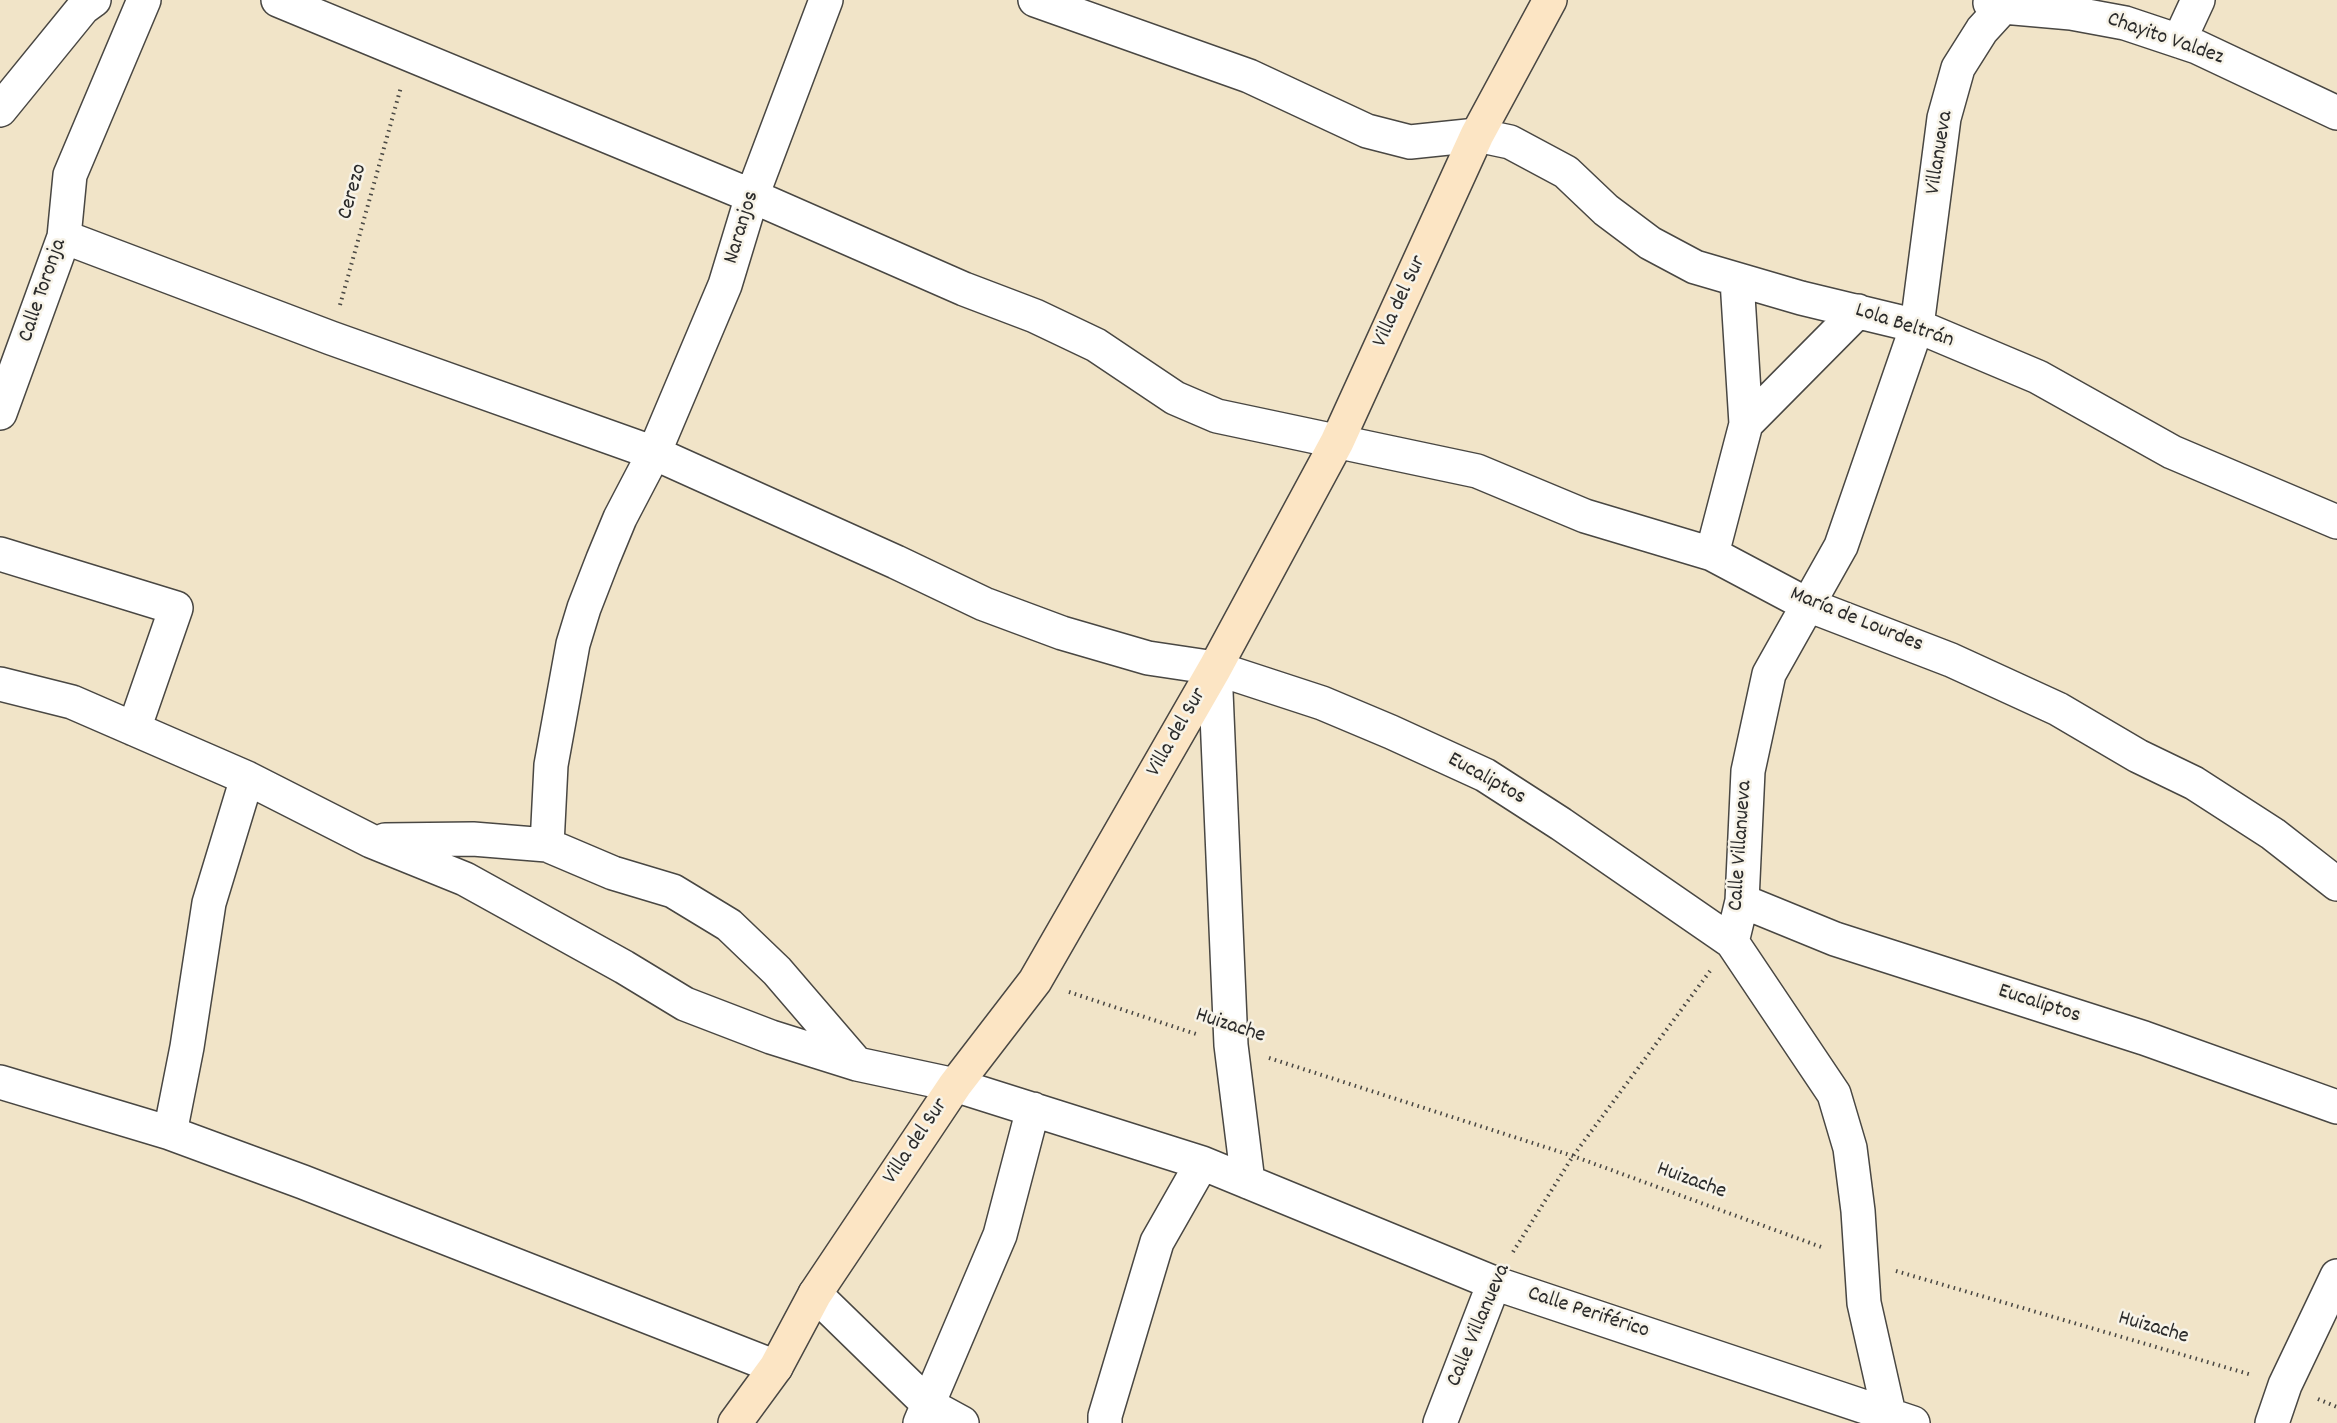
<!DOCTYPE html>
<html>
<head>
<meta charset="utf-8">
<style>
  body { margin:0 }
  canvas { display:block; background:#f1e4c8 }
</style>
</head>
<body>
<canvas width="2337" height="1423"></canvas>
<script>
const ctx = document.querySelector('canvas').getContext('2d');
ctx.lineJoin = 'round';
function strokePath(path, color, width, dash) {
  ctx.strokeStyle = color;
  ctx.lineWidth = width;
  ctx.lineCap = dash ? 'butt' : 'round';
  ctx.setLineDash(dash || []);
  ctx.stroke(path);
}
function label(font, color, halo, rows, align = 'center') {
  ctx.font = font + ' Dekko,sans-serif';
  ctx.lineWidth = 5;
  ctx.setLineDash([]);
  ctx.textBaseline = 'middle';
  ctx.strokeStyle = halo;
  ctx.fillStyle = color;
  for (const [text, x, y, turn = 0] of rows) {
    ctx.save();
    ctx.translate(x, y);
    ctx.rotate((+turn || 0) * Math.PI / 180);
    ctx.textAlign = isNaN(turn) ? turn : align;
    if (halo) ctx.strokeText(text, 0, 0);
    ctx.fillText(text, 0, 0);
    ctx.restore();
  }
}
const path = new Path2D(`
  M340 305 401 87
  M1069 992 1196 1034
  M1269 1058 1573 1156 1824 1248
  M1513 1252 1573 1156 1710 971
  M1896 1271 2252 1375
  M2318 1399 2337 1407`);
const street = new Path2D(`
  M278 0 752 196 964 289 1035 316 1096 345 1175 398 1217 416 1477 471 1585 516 1712 554 1808 605 1951 660 2058 709 2138 756 2194 783 2273 834 2337 884
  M1035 0 1249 76 1367 131 1410 142 1477 135 1510 142 1566 172 1606 210 1650 243 1695 267 1801 298 1917 326 2038 377 2172 452 2337 522
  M1990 3 2003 7 2071 13 2125 23 2197 47 2337 113
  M2179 41 2198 0
  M0 110 83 8 94 0
  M64 237 331 338 654 453 896 562 984 604 1062 633 1148 658 1215 668 1322 703 1391 732 1485 775 1561 824 1732 942 1834 1094 1850 1148 1858 1211 1864 1303 1889 1414
  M0 413 64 237 70 175 144 0
  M1746 424 1858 311
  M0 554 176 608 134 729
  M1712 554 1746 424 1737 280
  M1215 668 1231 1045 1248 1182
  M0 684 72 702 247 778 371 841 465 879 624 967 685 1004 771 1037 857 1064 955 1085 1202 1163 1494 1283 1913 1423
  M385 840 473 839 547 845 613 873 673 891 729 925 777 971 857 1064
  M547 845 551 765 573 644 584 608 603 559 620 518 654 453 725 285 752 196 826 0
  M1742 901 1835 939 2144 1038 2337 1107
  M1732 942 1742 901 1748 771 1769 674 1841 546 1917 326 1944 118 1958 68 1982 30 2003 7 2013 0
  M0 1082 170 1133 303 1182 776 1367
  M170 1133 187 1047 209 903 247 778
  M815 1294 929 1405 962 1423
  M920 1423 1000 1235 1033 1109
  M1105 1423V1416L1157 1242 1202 1163
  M1440 1423 1494 1283
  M2272 1423 2285 1385 2337 1276`);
const secondary = new Path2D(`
  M735 1423 776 1367 815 1294 955 1085 1035 981 1215 668 1337 442 1477 135 1550 0`);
const streetNames = [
  ["Chayito Valdez",2165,40,19],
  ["Villanueva",1941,153,-81],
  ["Cerezo",354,192,-74],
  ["Naranjos",743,228,-73],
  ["Calle Toronja",44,291,-71],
  ["Villa del Sur",1401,302,-65],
  ["Lola Beltrán",1904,327,18],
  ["María de Lourdes",1856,621,22],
  ["Villa del Sur",1178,733,-60],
  ["Eucaliptos",1486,780,29],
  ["Calle Villanueva",1742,846,-86],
  ["Eucaliptos",2039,1005,18],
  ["Huizache",1230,1027,18],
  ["Villa del Sur",917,1142,-56],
  ["Huizache",1691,1182,20],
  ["Calle Periférico",1588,1314,18],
  ["Calle Villanueva",1480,1326,-67],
  ["Huizache",2153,1329,16]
];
strokePath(street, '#494743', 36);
strokePath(secondary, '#494743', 36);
strokePath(path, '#494743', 4, [1.5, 4.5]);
strokePath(street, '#fff', 33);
strokePath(secondary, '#fce5c4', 33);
label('22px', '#2b2b2b', '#f7f3e8', streetNames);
</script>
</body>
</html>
